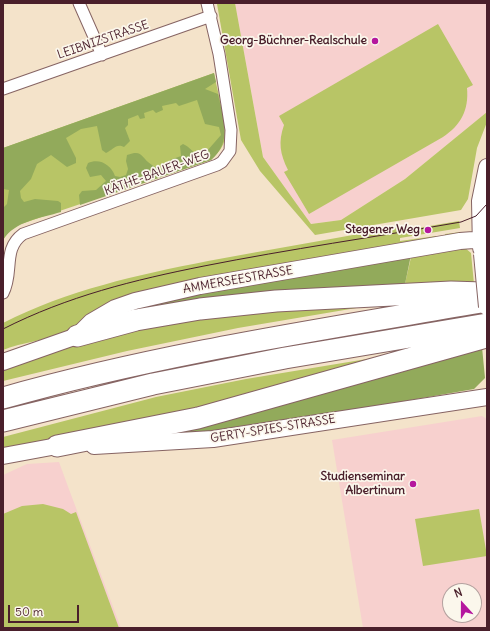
<!DOCTYPE html>
<html>
<head>
<meta charset="utf-8">
<style>
  body { margin:0 }
  #map { position:relative; width:490px; height:631px; overflow:hidden; background:#f4e3ca; font-family:Delius,sans-serif }
  canvas { display:block }
  .frame { position:absolute; inset:0; border:4px solid #4a1f2b; pointer-events:none }
  .north { position:absolute; left:442px; top:583px; width:40px; height:40px; box-sizing:border-box; background:#fbf7ec; border:1px solid #b4a19f; border-radius:50%; rotate:339deg; font-size:11px; font-weight:700; line-height:16px; text-align:center; color:#4a1f2b }
  .north::after { content:''; display:block; margin:auto; width:14px; height:18px; background:#b5179e; clip-path:polygon(50% 0,100% 100%,50% 72%,0 100%) }
  .scale { position:absolute; left:8px; top:605px; width:71px; height:18px; box-sizing:border-box; border:2px solid #4a1f2b; border-top:0; padding-left:5px; font-size:12px; line-height:14px; white-space:nowrap; color:#4a1f2b; -webkit-text-stroke:3px #fbf7ec; paint-order:stroke }
</style>
</head>
<body>
<div id="map">
<canvas width="490" height="631"></canvas>
<div class="frame"></div>
<div class="north">N</div>
<div class="scale">50 m</div>
</div>
<script>
const ctx = document.querySelector('canvas').getContext('2d');
ctx.lineJoin = 'round';
function paint(path, color) {
  ctx.fillStyle = color;
  ctx.fill(path, 'evenodd');
}
function strokePath(path, color, width, dash) {
  ctx.strokeStyle = color;
  ctx.lineWidth = width;
  ctx.lineCap = dash ? 'butt' : 'round';
  ctx.setLineDash(dash || []);
  ctx.stroke(path);
}
function label(font, color, halo, rows, align = 'center') {
  ctx.font = font + ' Delius,sans-serif';
  ctx.lineWidth = 3.5;
  ctx.setLineDash([]);
  ctx.textBaseline = 'middle';
  ctx.strokeStyle = halo;
  ctx.fillStyle = color;
  for (const [text, x, y, turn = 0] of rows) {
    ctx.save();
    ctx.translate(x, y);
    ctx.rotate((+turn || 0) * Math.PI / 180);
    ctx.textAlign = isNaN(turn) ? turn : align;
    if (halo) ctx.strokeText(text, 0, 0);
    ctx.fillText(text, 0, 0);
    ctx.restore();
  }
}
const built = new Path2D(`
  M235 3H487V112L405 179 341 220 311 224 263 157Z
  M482 416 487 419V628H363L332 440ZM450 591H474V615H450Z
  M59 462 70 492 121 628H3V475L27 464Z`);
const green = new Path2D(`
  M224 3H235L263 157 311 224 341 220 405 179 487 112V122L477 148 468 199 461 210 315 235 260 171 241 140 217 4Z
  M438 24 473 85 467 88C469 110 461 125 443 137L309 214 284 172 288 170C280 154 278 142 284 125L279 116Z
  M214 73C217 90 228 127 224 142 222 149 216 155 211 160L18 225 10 230 3 240V148Z
  M459 221 460 228 400 238V241L436 236V238L445 237V234L461 232 462 235 103 306C91 315 77 327 64 333 44 341 23 342 3 350V323C68 290 137 275 208 261 272 249 336 238 399 227L400 231Z
  M464 247 471 253 474 284 404 288 412 253Z
  M368 306 238 328 127 351 3 381V367L55 348 207 313Z
  M397 354 213 408 3 448V437L156 397 246 379Z
  M43 504 63 509 71 514 76 512 119 628H3V514L22 506Z
  M479 509 487 556 423 566 415 519Z`);
const forest = new Path2D(`
  M214 73 216 82 205 89 218 94C223 119 233 141 211 160L80 205 79 195 82 191 96 190 106 181 101 175 90 177 86 168 88 163C100 158 111 165 115 176L120 177 126 175 128 169 126 161 127 155C143 149 140 157 152 165 155 168 160 168 164 169L170 160 181 156 180 146 183 144C190 147 192 152 198 155L207 151 221 135 219 127 205 124 197 100 179 106 176 103 162 106 163 110 156 113 153 110 144 113 145 118 140 119 138 115 128 119V125L125 128 130 141 124 147C116 143 113 150 106 153L102 150 97 126 81 129 66 138 76 158V163L67 167 51 155 37 164 31 179 20 191 21 198 24 202 35 199 58 201 61 203V212C41 218 15 221 3 240V208L7 204 9 190 3 189V148Z
  M411 255 405 284 114 314 135 305Z
  M482 347 485 378 474 389 251 428 144 437Z`);
const minor = new Path2D(`
  M79 3 102 55
  M3 89 211 16
  M3 293C14 273 2 249 23 234L217 165 222 162 230 151 231 130 219 54 207 3`);
const secondary = new Path2D(`
  M481 248 480 201 487 167
  M3 362 77 336 91 322 115 308 135 301 200 286 460 241 487 239
  M94 446 213 439 487 397
  M3 456 57 446H68`);
const motorway = new Path2D(`
  M77 336 136 320 200 309 276 301 451 292 483 293
  M3 398C162 353 325 329 487 301
  M3 421 153 384 285 358 487 324
  M57 446 198 418 483 338`);
const tram = new Path2D(`
  M3 329C68 296 134 280 204 266 290 249 375 237 461 222L476 216 487 204`);
const secondaryBridge = new Path2D(`
  M482 254 487 307`);
const markers = [
  [375,41,4,"#b5179e"],
  [428,230,4,"#b5179e"],
  [413,484,4,"#b5179e"]
];
const streetNames = [
  ["LEIBNIZSTRASSE",103,40,-19],
  ["KÄTHE-BAUER-WEG",157,173,-20],
  ["AMMERSEESTRASSE",238,280,-10],
  ["GERTY-SPIES-STRASSE",273,429,-9]
];
const poiNames = [
  ["Georg-Büchner-Realschule",367,41],
  ["Stegener Weg",420,230],
  ["Studienseminar",405,477],
  ["Albertinum",405,491]
];
paint(built, '#f7d0ce');
paint(green, '#b8c566');
paint(forest, '#92aa5b');
strokePath(minor, '#866463', 13);
strokePath(secondary, '#866463', 18);
strokePath(motorway, '#866463', 23);
strokePath(minor, '#fff', 11);
strokePath(secondary, '#fff', 16);
strokePath(motorway, '#fff', 21);
strokePath(tram, '#4a1f2b', 1);
strokePath(secondaryBridge, '#866463', 18, []);
strokePath(secondaryBridge, '#fff', 16);
for (const [x, y, r, color] of markers) {
  const dot = new Path2D();
  dot.arc(x, y, r, 0, 2 * Math.PI);
  ctx.fillStyle = color;
  ctx.fill(dot);
  strokePath(dot, '#fbf7ec', 1.5);
}
label('12px', '#4a1f2b', '#fbf7ec', streetNames);
label('bold 12px', '#4a1f2b', '#fbf7ec', poiNames, 'right');
</script>
</body>
</html>
